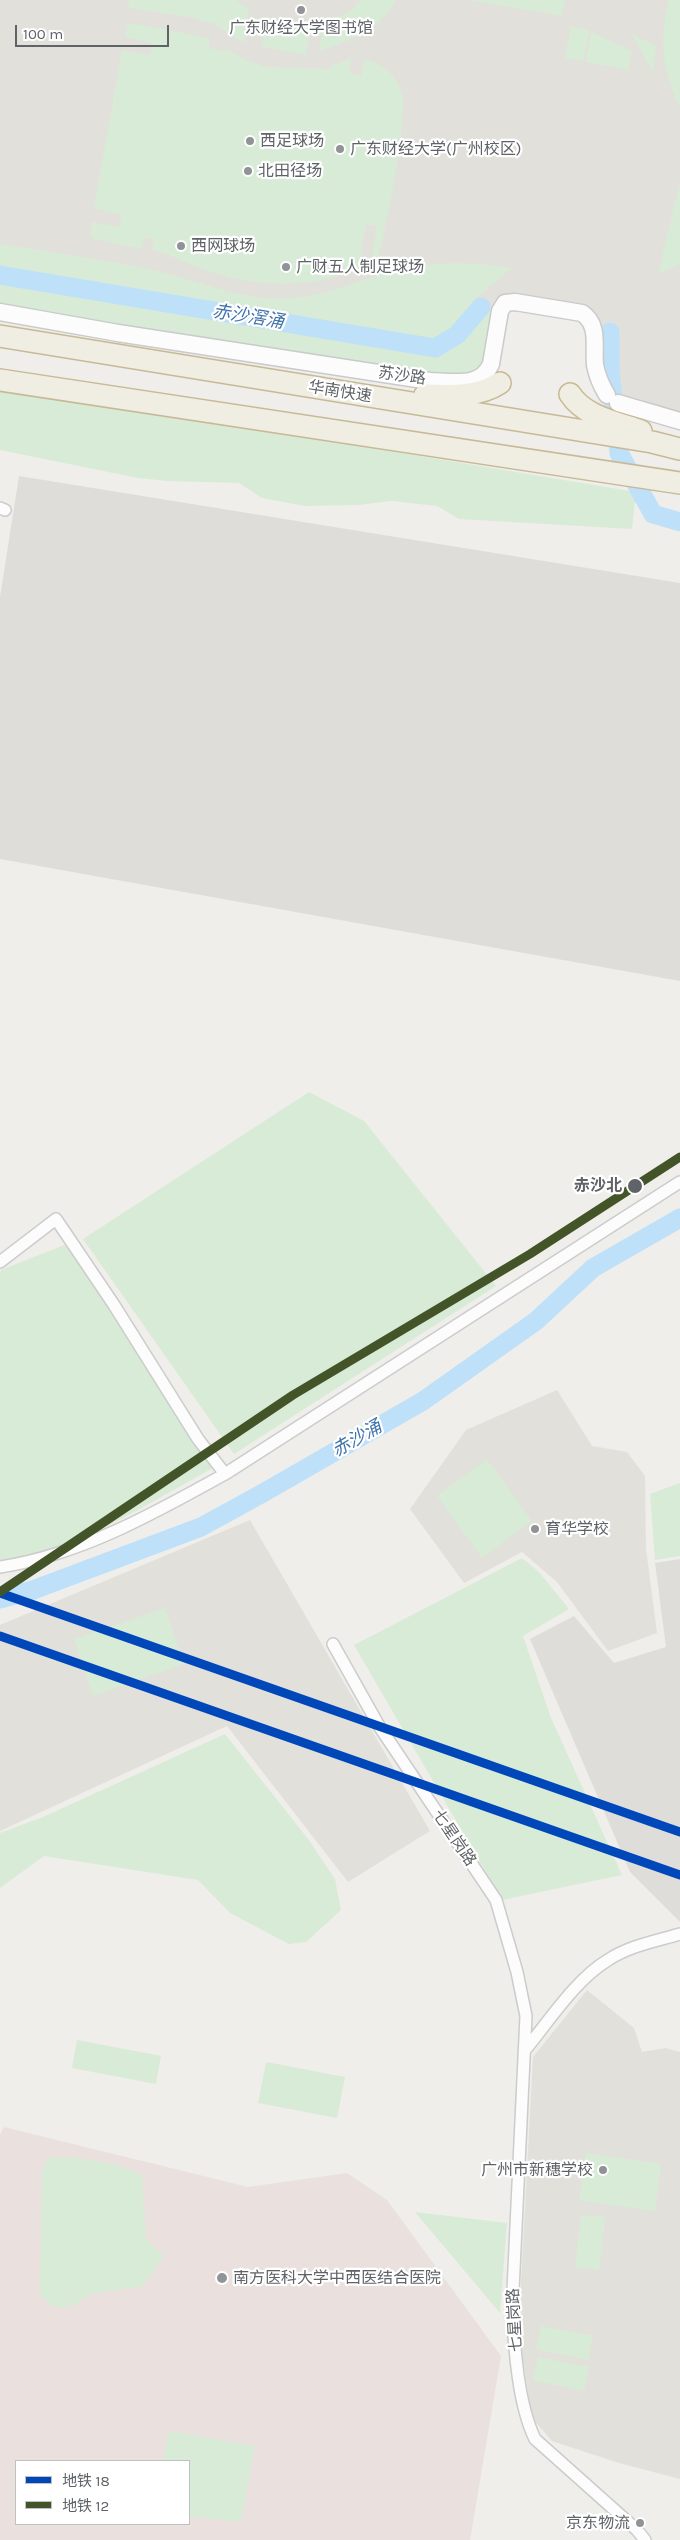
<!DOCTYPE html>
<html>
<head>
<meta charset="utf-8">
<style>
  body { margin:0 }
  #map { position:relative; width:680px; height:2540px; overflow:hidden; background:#efeeea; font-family:Karla,"Noto Sans SC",sans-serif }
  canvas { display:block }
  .legend { position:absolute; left:15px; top:2460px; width:175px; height:65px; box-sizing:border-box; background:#fff; border:1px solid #bfc1c3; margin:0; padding:6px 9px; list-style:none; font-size:15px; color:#5f6368 }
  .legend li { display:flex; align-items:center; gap:10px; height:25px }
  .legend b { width:25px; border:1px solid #bfc1c3 }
  .scale { position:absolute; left:15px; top:25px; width:154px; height:22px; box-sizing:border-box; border:2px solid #5f6368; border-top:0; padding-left:6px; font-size:15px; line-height:18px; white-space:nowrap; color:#5f6368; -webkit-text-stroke:4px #fff; paint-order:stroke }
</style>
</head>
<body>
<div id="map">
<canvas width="680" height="2540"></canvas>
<ul class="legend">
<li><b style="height:6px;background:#0047ba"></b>地铁 18</li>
<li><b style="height:6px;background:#435428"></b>地铁 12</li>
</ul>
<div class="scale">100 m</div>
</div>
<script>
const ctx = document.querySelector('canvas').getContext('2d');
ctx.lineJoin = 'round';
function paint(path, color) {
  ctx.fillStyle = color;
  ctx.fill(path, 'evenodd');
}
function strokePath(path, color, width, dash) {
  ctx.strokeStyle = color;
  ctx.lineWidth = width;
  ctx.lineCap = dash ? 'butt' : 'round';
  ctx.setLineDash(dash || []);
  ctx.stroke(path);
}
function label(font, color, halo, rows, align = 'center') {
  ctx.font = font + ' Karla,"Noto Sans SC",sans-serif';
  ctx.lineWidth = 4.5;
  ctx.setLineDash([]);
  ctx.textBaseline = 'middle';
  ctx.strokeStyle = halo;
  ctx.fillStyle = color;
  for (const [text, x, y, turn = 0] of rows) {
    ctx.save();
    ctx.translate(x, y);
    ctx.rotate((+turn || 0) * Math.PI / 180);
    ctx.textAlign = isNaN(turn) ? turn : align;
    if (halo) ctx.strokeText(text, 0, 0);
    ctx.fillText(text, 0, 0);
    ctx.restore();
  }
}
const industrial = new Path2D(`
  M19 476 680 583V981L0 859V597Z
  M680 1559V1922L630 1872 530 1639 574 1616 614 1663 666 1647 655 1563Z`);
const education = new Path2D(`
  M0 0H680V411L617 396 610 391 603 377 599 326 505 298 487 367 0 309Z
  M557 1390 592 1446 627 1452 645 1476 646 1549 657 1633 608 1651 557 1582 522 1552 464 1583 410 1509 466 1430Z
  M250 1520 430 1831 348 1882 227 1726 0 1831V1625Z
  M587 1990 634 2028 642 2052 666 2048 680 2052V2479L619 2463 552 2441 532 2418 522 2353 521 2282 533 2057Z`);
const medical = new Path2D(`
  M4 2127 248 2187 347 2173 387 2200 501 2356 470 2540H0V2135ZM16 2461H189V2524H16Z`);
const green = new Path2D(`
  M130 0H235L249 9 244 43 215 24 189 17 128 8Z
  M361 0H396C381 30 350 41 319 51L324 22 349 12Z
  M468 0H565L562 16Z
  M669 0H680V108C662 68 659 43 669 0Z
  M267 18 311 25 306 55 262 47Z
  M130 23 204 37 210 39 209 48 225 51 226 49 248 61 267 67 331 69 332 65 351 59 349 73 361 76 364 59C384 63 398 77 403 97 407 116 385 240 377 261L372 255 377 226 366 224 358 270 342 267 343 262 340 275C298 289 244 285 203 269 185 263 170 254 152 250L154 239 144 238 142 249 94 239 90 235 92 222 119 227 122 215 94 208 122 50 150 55 152 43 125 37 127 25Z
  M571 26 589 30 583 61 565 58Z
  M591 32 632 51 628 70 586 62Z
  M632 35 656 45 653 72Z
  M680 182V264L658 274Z
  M0 244C52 253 106 259 157 271 202 282 245 302 293 298 332 294 366 277 403 269 439 261 475 262 512 268L476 298 464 321 435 342 0 268Z
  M0 281 424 354C447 352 461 345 475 327 482 318 485 311 495 307L485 365 472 377 430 376 0 307Z
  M0 386 636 492 632 529 459 519 437 506 392 501 358 505 305 506 262 498 239 483 168 481 138 478 0 450Z
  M309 1092 364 1121 496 1286 234 1454 83 1239Z
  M67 1244 213 1468C145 1505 78 1550 0 1561V1273L1 1270Z
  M487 1459 532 1521 482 1558 437 1496Z
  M680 1483V1556L655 1560 650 1494Z
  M522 1558 539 1572 569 1609 523 1636 551 1718 622 1875 502 1900 354 1645Z
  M165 1608 184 1664 93 1696 74 1639Z
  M225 1734 308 1839 335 1879 341 1910 306 1942 289 1944 230 1913 198 1880 44 1856 0 1888V1833L43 1817Z
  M77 2040 161 2056 156 2084 72 2068Z
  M266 2062 345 2077 337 2118 258 2103Z
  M586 2153 661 2164 655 2211 579 2200Z
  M73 2157 114 2164 142 2175 146 2240 164 2256 143 2286 90 2294 78 2303 60 2309 49 2304 40 2294 42 2172 48 2158Z
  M415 2212 507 2223 500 2313Z
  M581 2215 605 2217 599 2270 575 2267Z
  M541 2326 593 2336 588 2360 536 2349Z
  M538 2357 589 2367 584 2391 533 2380Z
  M169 2431 255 2446 241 2522 189 2516V2461H163Z`);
const river = new Path2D(`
  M0 275 435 348 457 335 481 307
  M610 332V370L619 453 653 514 680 522
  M0 1599 33 1590 201 1527 263 1493 423 1401 536 1321 593 1268 680 1218`);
const street = new Path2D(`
  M0 508 5 510
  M0 1262 56 1219 114 1305 198 1439 225 1474
  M0 1567C80 1555 155 1513 225 1474L680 1182
  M333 1644 379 1726 496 1900 517 1972 526 2016 512 2311C515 2351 518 2404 535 2439L637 2530 645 2540
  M525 2050C549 2021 576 1979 608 1960 629 1946 656 1941 680 1934`);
const secondary = new Path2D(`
  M0 312 118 333 430 381C453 381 480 389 491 364L500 311 505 303 515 302 582 313C600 325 593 346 595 365 597 376 601 385 607 395
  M618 403 680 421`);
const highway = new Path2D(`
  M0 336 652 442 680 449
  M0 380 680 483
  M570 394C585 417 616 422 641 431
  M425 395C450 396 479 397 500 383`);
const metro1 = new Path2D(`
  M0 1593 680 1832
  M0 1636 680 1875`);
const metro2 = new Path2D(`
  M0 1592 293 1395 530 1254 680 1157`);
const markers = [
  [301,10,5,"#919496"],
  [250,141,5,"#919496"],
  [340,149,5,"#919496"],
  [248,171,5,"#919496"],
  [181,246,5,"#919496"],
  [286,267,5,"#919496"],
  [635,1186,8,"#5f6368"],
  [535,1529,5,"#919496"],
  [603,2170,5,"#919496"],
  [222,2278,6,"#919496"],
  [640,2523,5,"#919496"]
];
const poiNames = [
  ["广东财经大学图书馆",301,28,"center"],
  ["西足球场",260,141],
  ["广东财经大学(广州校区)",350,149],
  ["北田径场",258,171],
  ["西网球场",191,246],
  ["广财五人制足球场",296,267],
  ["育华学校",545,1529],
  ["广州市新穗学校",593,2170,"right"],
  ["南方医科大学中西医结合医院",233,2278],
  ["京东物流",630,2523,"right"]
];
const streetNames = [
  ["苏沙路",402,376,8],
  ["华南快速",340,392,9],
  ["七星岗路",454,1838,56],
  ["七星岗路",515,2320,-93]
];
const stopNames = [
  ["赤沙北",622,1186]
];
const waterNames = [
  ["赤沙滘涌",248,317,9],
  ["赤沙涌",357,1439,-30]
];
paint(industrial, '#dfddda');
paint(education, '#e2e0da');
paint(medical, '#eae0de');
paint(green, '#d8ebd6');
strokePath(river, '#bfe0f9', 19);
strokePath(street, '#cbcccc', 14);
strokePath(secondary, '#cacacb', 19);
strokePath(highway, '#c8b996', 24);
strokePath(street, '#fdfcfc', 11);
strokePath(secondary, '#fdfcfc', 16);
strokePath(highway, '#f0ede3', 21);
strokePath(metro1, '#0047ba', 9);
strokePath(metro2, '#435428', 9);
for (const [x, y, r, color] of markers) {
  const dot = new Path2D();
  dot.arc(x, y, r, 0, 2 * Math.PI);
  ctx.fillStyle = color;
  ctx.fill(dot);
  strokePath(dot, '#fff', 2);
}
label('16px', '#5f6368', '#fff', poiNames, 'left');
label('16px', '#5f6368', '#fff', streetNames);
label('bold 16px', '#5f6368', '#fff', stopNames, 'right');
label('italic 18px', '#4174aa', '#fff', waterNames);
</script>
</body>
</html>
